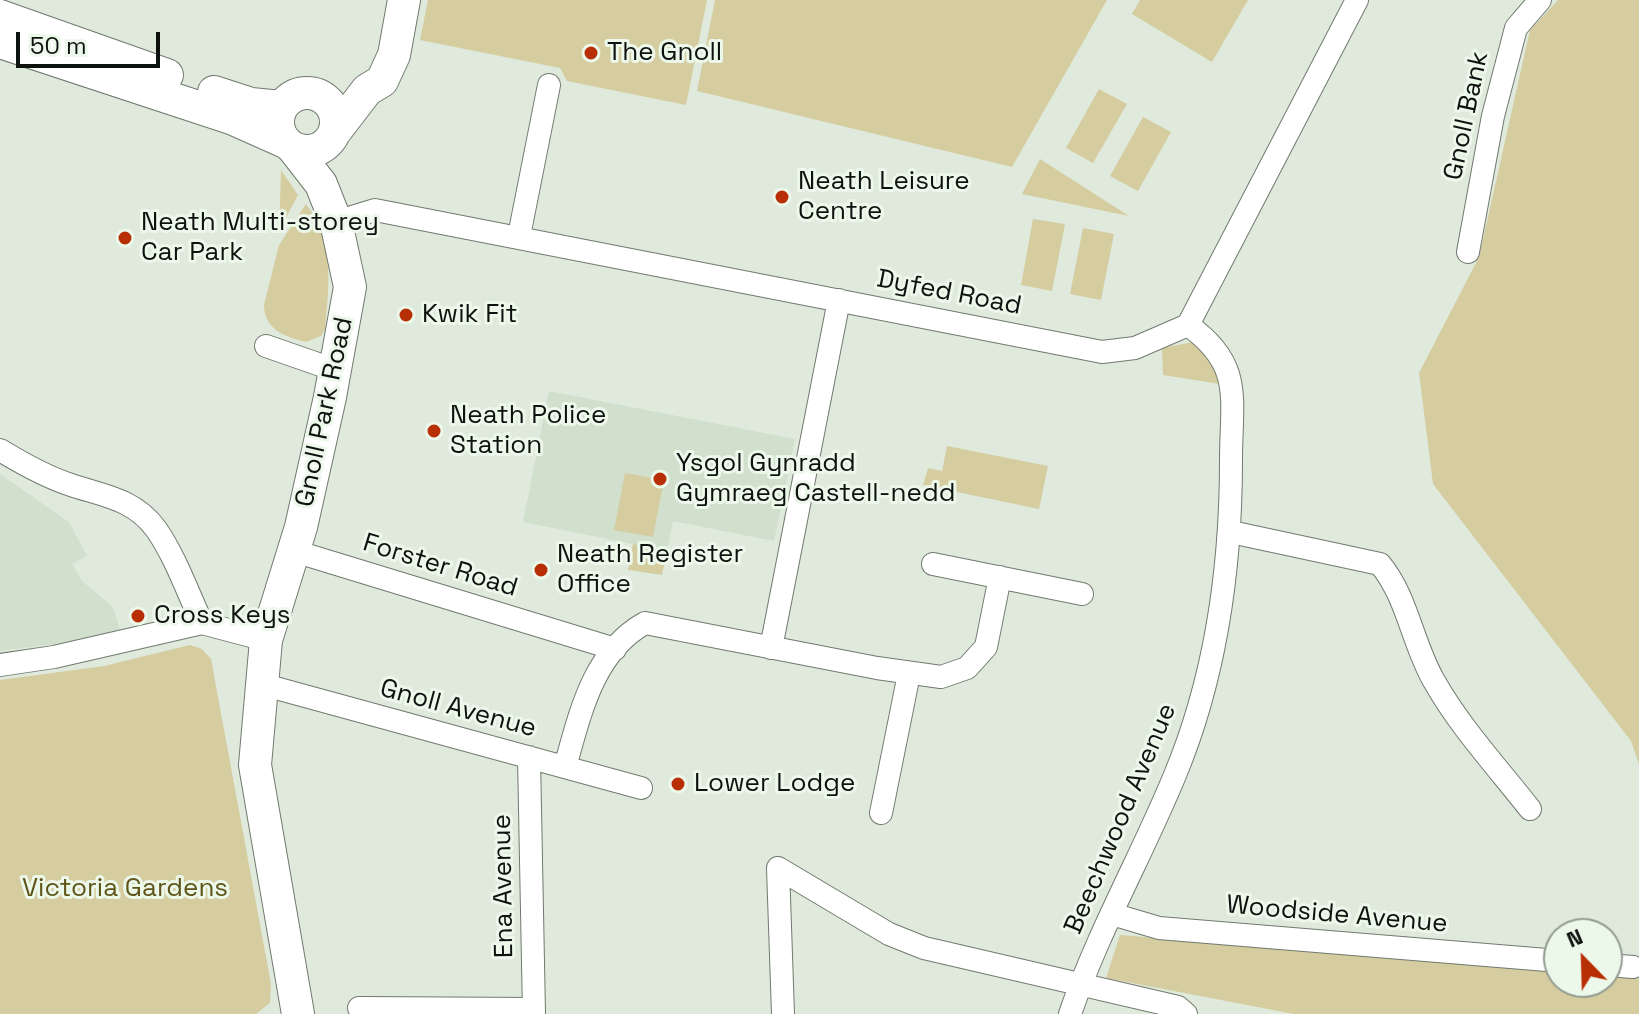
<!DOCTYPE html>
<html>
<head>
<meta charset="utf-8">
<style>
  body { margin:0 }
  #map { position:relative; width:1639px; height:1014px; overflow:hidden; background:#dfeadd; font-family:"Space Grotesk",sans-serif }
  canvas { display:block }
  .north { position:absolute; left:1543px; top:918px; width:80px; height:80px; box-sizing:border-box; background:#ecf8ea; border:2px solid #939c92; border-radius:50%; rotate:337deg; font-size:22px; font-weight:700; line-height:32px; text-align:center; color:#0e120e }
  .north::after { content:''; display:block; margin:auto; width:28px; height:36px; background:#b92f05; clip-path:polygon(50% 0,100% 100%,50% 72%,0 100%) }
  .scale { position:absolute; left:16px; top:32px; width:144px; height:36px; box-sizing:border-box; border:4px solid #0e120e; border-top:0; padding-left:10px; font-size:24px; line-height:28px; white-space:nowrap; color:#0e120e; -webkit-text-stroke:6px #ecf8ea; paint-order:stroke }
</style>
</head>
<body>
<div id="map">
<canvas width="1639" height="1014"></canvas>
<div class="north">N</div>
<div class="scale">50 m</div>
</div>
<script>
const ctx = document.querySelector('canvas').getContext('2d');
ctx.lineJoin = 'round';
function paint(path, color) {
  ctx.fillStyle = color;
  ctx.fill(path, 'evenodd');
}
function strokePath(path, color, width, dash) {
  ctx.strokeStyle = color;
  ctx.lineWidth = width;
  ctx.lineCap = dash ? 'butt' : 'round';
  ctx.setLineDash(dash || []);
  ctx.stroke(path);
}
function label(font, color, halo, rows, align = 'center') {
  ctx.font = font + ' "Space Grotesk",sans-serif';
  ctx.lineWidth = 6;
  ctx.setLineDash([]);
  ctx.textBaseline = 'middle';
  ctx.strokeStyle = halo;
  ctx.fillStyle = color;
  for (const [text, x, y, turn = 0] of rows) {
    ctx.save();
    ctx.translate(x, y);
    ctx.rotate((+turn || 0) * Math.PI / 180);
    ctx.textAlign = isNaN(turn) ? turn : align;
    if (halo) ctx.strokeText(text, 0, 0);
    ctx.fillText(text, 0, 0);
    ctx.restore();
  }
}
const built = new Path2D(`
  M549 391 795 439 774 541 673 521 667 551 523 522Z
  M0 474 69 522 87 556 72 564 82 581 113 607 120 630 77 641 0 651Z`);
const green = new Path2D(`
  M428 0H707L686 105 567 81 560 68 420 40Z
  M715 0H1107L1012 167 697 91Z
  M1140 0H1248L1212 62 1132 14Z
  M1558 0H1639V764L1631 741 1433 484 1419 373 1479 257 1530 30Z
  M1099 89 1127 104 1093 163 1066 148Z
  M1143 117 1171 132 1138 191 1110 176Z
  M1040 159 1129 216 1022 194Z
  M281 170 298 195 279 231Z
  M306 204C335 242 329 285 325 329L321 336 306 342C285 337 264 329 264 305L279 245Z
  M1033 219 1065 224 1052 291 1021 285Z
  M1083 228 1114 234 1101 300 1070 294Z
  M1193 342 1206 348 1220 384 1163 375 1162 348Z
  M947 446 1048 466 1039 509 923 485 928 468 942 471Z
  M625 473 664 480 653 537 614 530Z
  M633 544 667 551 662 575 628 570Z
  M190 645 202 649 211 659 271 984 270 1003 256 1014H0V680L104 666Z
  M1120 935 1559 971V982H1607V976L1639 979V1014H1294L1106 978Z`);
const minor = new Path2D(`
  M336 222 375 210 1102 352 1135 348 1188 325 1357 0
  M519 236 549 85
  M1468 252 1493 116 1516 28 1540 0
  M266 346 335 370
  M0 450C23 464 46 477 71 485 104 496 134 499 156 529 175 556 188 593 202 623
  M1231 532 1380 564C1408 598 1412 643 1434 681 1460 727 1497 767 1530 809
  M294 551 615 649
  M933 564 1082 594
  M771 648 839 300
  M0 665 54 657 202 623 266 640
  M261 684 641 788
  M529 757 534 1014
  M565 767C580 714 593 652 645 623L877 668 941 677 967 668 986 647 1000 577
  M881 813 909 674
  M778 868 889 934 924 948 1178 1007 1186 1014
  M778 868 783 1014
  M1112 914 1159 928 1559 961
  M1607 965 1633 967
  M359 1008 534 1009
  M1070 1014C1098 932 1142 855 1175 775 1217 674 1231 568 1231 460 1231 398 1244 365 1188 325`);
const secondary = new Path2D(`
  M0 16 167 75
  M0 42 231 118 285 142
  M214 92 251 104 282 107
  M278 122a29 29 0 1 1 58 0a29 29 0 1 1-58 0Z
  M334 133 367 90 382 81 394 55 404 0
  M293 148 321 184 336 222 350 287 330 397 301 527 266 640 255 765 298 1014`);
const markers = [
  [591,53,8,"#b92f05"],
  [782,197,8,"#b92f05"],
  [125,238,8,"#b92f05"],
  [406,315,8,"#b92f05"],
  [434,431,8,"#b92f05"],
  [660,479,8,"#b92f05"],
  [541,570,8,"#b92f05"],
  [138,616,8,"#b92f05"],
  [678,784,8,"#b92f05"]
];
const poiNames = [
  ["The Gnoll",607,53],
  ["Neath Leisure",798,182],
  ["Centre",798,212],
  ["Neath Multi-storey",141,223],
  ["Car Park",141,253],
  ["Kwik Fit",422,315],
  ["Neath Police",450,416],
  ["Station",450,446],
  ["Ysgol Gynradd",676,464],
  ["Gymraeg Castell-nedd",676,494],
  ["Neath Register",557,555],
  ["Office",557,585],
  ["Cross Keys",154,616],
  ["Lower Lodge",694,784]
];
const streetNames = [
  ["Gnoll Bank",1467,116,-78],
  ["Dyfed Road",949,293,11],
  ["Gnoll Park Road",325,412,-78],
  ["Forster Road",440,566,17],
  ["Gnoll Avenue",458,709,15],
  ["Beechwood Avenue",1121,819,-67],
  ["Ena Avenue",504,886,-91],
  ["Woodside Avenue",1337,915,5]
];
const parkNames = [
  ["Victoria Gardens",125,889]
];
paint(built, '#d0e0cd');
paint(green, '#d5cca0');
strokePath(minor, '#707a6e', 24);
strokePath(secondary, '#707a6e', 34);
strokePath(minor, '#fff', 22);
strokePath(secondary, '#fff', 32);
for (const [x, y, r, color] of markers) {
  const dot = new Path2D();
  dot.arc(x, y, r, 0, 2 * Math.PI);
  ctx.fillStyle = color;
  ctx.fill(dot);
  strokePath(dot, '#ecf8ea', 3);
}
label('26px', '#0e120e', '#ecf8ea', poiNames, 'left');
label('26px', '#0e120e', '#ecf8ea', streetNames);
label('26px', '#5f5418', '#ecf8ea', parkNames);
</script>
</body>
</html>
